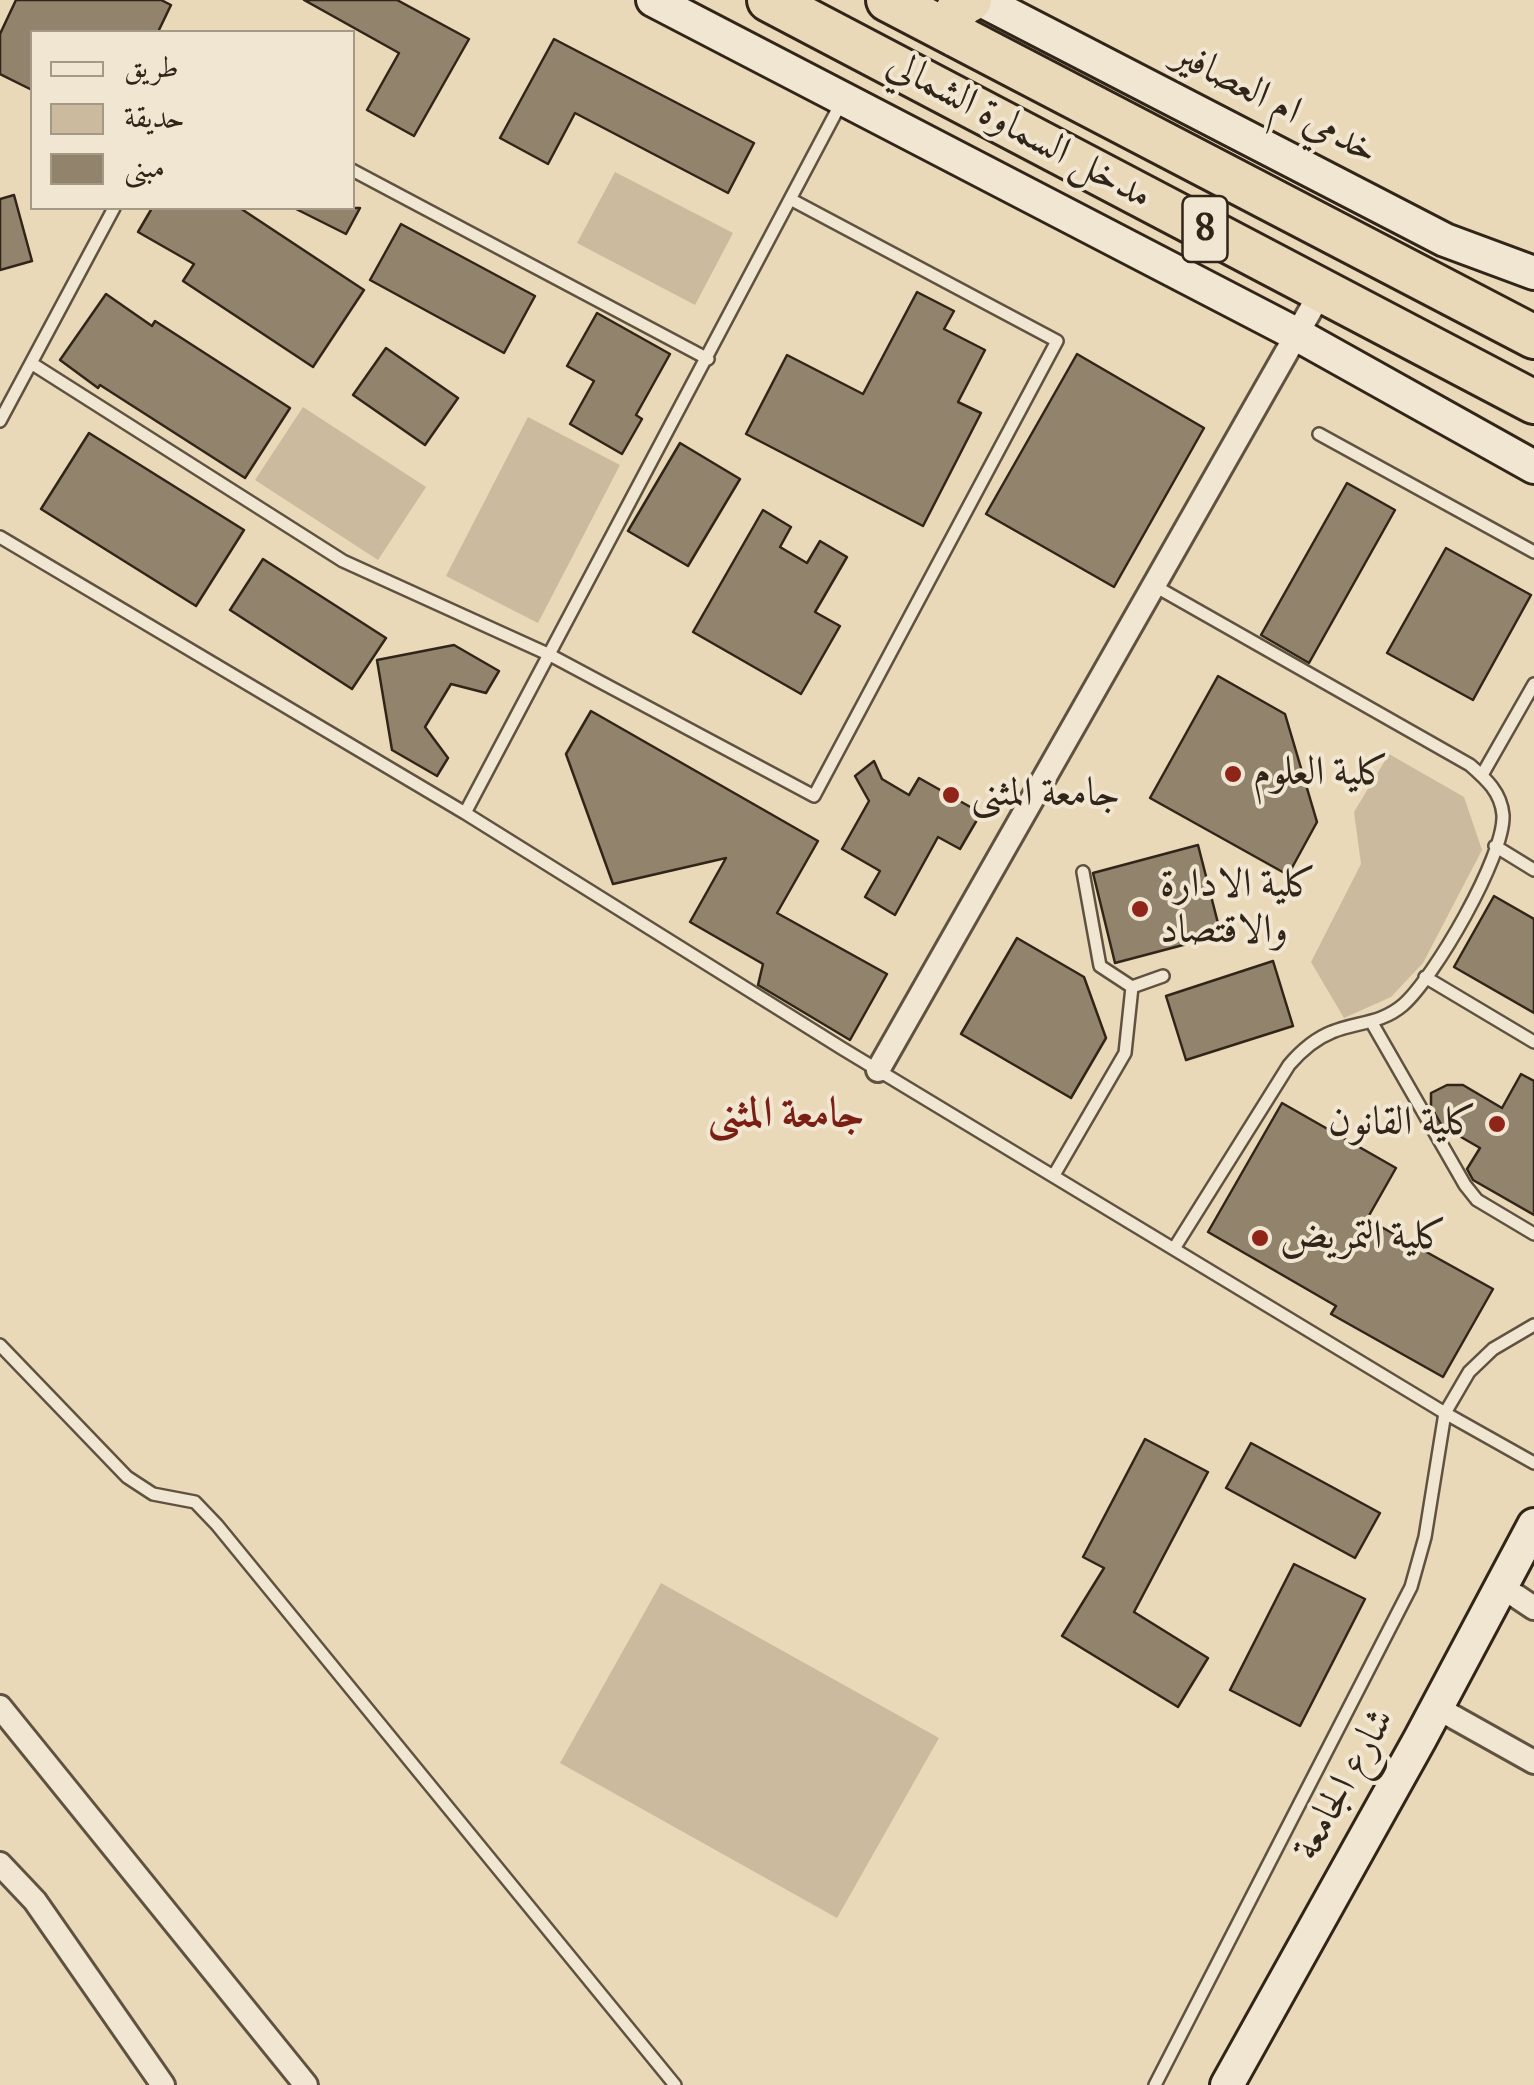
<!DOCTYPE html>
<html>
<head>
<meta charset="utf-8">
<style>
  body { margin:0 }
  #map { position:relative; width:1534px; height:2085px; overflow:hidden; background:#ead9b8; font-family:"IM FELL Great Primer",Amiri,serif }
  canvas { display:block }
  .legend { position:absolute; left:30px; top:30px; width:325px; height:180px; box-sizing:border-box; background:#f1e6d1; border:2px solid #a49987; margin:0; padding:12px 18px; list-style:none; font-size:30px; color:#312519 }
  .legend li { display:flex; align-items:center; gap:20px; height:50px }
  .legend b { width:50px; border:2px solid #a49987 }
</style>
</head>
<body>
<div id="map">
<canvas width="1534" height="2085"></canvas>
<ul class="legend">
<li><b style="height:12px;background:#f1e6d1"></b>طريق</li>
<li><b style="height:28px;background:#cbba9d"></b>حديقة</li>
<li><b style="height:28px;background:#91836c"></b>مبنى</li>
</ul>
</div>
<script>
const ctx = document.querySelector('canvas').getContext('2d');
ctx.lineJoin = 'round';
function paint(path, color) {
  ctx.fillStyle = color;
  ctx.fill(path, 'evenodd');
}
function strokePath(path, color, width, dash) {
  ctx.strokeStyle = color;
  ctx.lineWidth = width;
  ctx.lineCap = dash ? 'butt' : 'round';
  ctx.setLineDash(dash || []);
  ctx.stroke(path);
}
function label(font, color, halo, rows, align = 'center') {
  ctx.font = font + ' "IM FELL Great Primer",Amiri,serif';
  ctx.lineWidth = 8;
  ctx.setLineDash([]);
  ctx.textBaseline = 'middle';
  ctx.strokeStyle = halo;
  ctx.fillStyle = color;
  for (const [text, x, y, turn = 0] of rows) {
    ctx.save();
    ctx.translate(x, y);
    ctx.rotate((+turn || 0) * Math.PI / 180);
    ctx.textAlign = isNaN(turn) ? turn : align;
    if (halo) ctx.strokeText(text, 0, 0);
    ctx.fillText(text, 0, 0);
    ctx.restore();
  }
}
const green = new Path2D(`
  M615 172 733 233 695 305 577 243Z
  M303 407 426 487 378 560 255 480Z
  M528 417 620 465 538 623 446 576Z
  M1389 754 1464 797 1482 850 1423 963 1391 997 1344 1018 1311 962 1361 864 1354 812Z
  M661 1583 939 1738 837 1918 560 1763Z`);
const building = new Path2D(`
  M16 0H161L171 5 158 32H32V90L0 74V34Z
  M304 0H397L469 39 414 136 367 110 399 53Z
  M554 39 754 143 728 193 575 113 548 164 500 138Z
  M14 195 32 261 0 270V199Z
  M152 208H240L364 290 313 367 183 281 194 264 138 232Z
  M294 208H360L346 234Z
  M401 224 535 296 504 353 370 280Z
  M917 292 954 311 944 329 985 350 958 402 981 413 923 526 746 434 787 355 863 394Z
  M106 294 152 326 155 321 290 408 245 478 100 385 98 388 60 360Z
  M597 313 670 354 636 415 642 419 622 454 570 424 594 381 567 366Z
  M386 348 458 398 425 445 353 395Z
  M1077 354 1204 428 1114 587 986 514Z
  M89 433 244 530 196 606 41 509Z
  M680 443 740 479 688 566 628 531Z
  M1347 483 1395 510 1309 663 1261 635Z
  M763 510 791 527 780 547 807 563 820 541 847 557 815 612 840 626 801 694 693 632Z
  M1446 548 1531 595 1473 700 1387 653Z
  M263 559 386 638 352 689 230 610Z
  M454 645 499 671 486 693 451 684 425 727 448 758 437 776 392 750 377 660Z
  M1218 676 1285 714 1317 822 1288 875 1150 798Z
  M591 711 818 841 777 913 887 974 850 1040 758 985 763 964 690 922 726 858 613 884 566 754Z
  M874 761 882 779 909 795 919 778 981 813 960 849 938 837 895 915 865 897 880 871 842 849 869 801 855 776Z
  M1198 845 1221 935 1115 963 1093 873Z
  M1494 896 1534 919V1013L1454 967Z
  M1017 938 1084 977 1106 1038 1071 1098 961 1034Z
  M1273 961 1293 1026 1186 1060 1166 996Z
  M1521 1074 1534 1081V1215L1473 1180 1467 1169 1480 1148 1442 1126 1431 1107V1093L1447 1085H1463L1502 1108Z
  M1282 1103 1396 1168 1367 1219 1493 1289 1443 1377 1331 1314 1336 1306 1208 1232Z
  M1145 1439 1208 1472 1134 1612 1208 1658 1178 1707 1062 1636 1104 1568 1083 1557Z
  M1251 1443 1380 1513 1355 1558 1226 1488Z
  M1294 1564 1365 1599 1300 1726 1230 1690Z`);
const lane = new Path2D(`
  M352 170 708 359
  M31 363 343 561 550 655 814 796 1057 341 792 200
  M0 421 114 208
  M1319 434 1534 552
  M0 537 465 813 843 1049 1445 1413 1534 1463
  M1153 585 1470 765C1486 779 1501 792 1503 815 1505 856 1434 978 1403 1005 1381 1024 1356 1022 1332 1032 1314 1039 1301 1051 1289 1065L1175 1247
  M1482 775 1534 684
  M465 813 841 103
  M1495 846 1534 870
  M1083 872 1100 966 1132 987 1163 976
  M1425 977 1534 1042
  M1372 1023 1465 1185 1477 1200 1534 1234
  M1054 1175 1125 1053 1132 987
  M0 1345 127 1477 153 1494 195 1502 217 1525 675 2085
  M1155 2085 1411 1587 1425 1537 1445 1413 1469 1372 1493 1349 1534 1325`);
const street = new Path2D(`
  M878 1070 1322 290
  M1516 1596 1534 1608
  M0 1707 306 2085
  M1450 1715 1534 1762
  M0 1864 35 1901 163 2085`);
const secondary = new Path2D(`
  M653 0 1296 334 1534 467
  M981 0 1445 240 1534 273
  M1227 2085 1420 1739 1534 1525`);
const highway = new Path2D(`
  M769 0 1534 402
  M888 0 1534 337
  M957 36C950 20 955 7 970 0`);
const markers = [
  [1233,774,10,"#8f2418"],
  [951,795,10,"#8f2418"],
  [1140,909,10,"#8f2418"],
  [1497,1124,10,"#8f2418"],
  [1260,1238,10,"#8f2418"]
];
const shields = [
  [1205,229,45]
];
const shieldNames = [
  ["8",1205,229]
];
const streetNames = [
  ["خدمي ام العصافير",1275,104,27],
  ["مدخل السماوة الشمالي",1019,131,28],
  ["شارع الجامعة",1345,1785,-61]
];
const poiNames = [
  ["كلية العلوم",1253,774],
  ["جامعة المثنى",971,795],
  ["كلية الادارة",1160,886],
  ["والاقتصاد",1160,932],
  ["كلية القانون",1477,1124,"right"],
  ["كلية التمريض",1280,1238]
];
const neighbourhoodNames = [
  ["جامعة المثنى",786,1116]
];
paint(green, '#cbba9d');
paint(building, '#91836c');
strokePath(building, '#312519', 2.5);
strokePath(lane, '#5f5241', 16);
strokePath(street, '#5f5241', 28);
strokePath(secondary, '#312519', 38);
strokePath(highway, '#312519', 48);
strokePath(lane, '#f1e6d1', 11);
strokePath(street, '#f1e6d1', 22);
strokePath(secondary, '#f1e6d1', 32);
strokePath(highway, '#ead9b8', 42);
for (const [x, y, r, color] of markers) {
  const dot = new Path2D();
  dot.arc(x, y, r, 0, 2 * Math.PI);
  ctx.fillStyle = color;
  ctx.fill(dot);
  strokePath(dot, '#f1e6d1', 4);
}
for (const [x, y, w] of shields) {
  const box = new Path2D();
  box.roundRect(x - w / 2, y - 33, w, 66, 8);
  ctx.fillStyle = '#f1e6d1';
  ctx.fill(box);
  strokePath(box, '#312519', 2.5);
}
label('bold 38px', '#312519', null, shieldNames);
label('40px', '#312519', '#f1e6d1', streetNames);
label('40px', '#312519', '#f1e6d1', poiNames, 'left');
label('bold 42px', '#7a1f14', '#f1e6d1', neighbourhoodNames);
</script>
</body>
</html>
